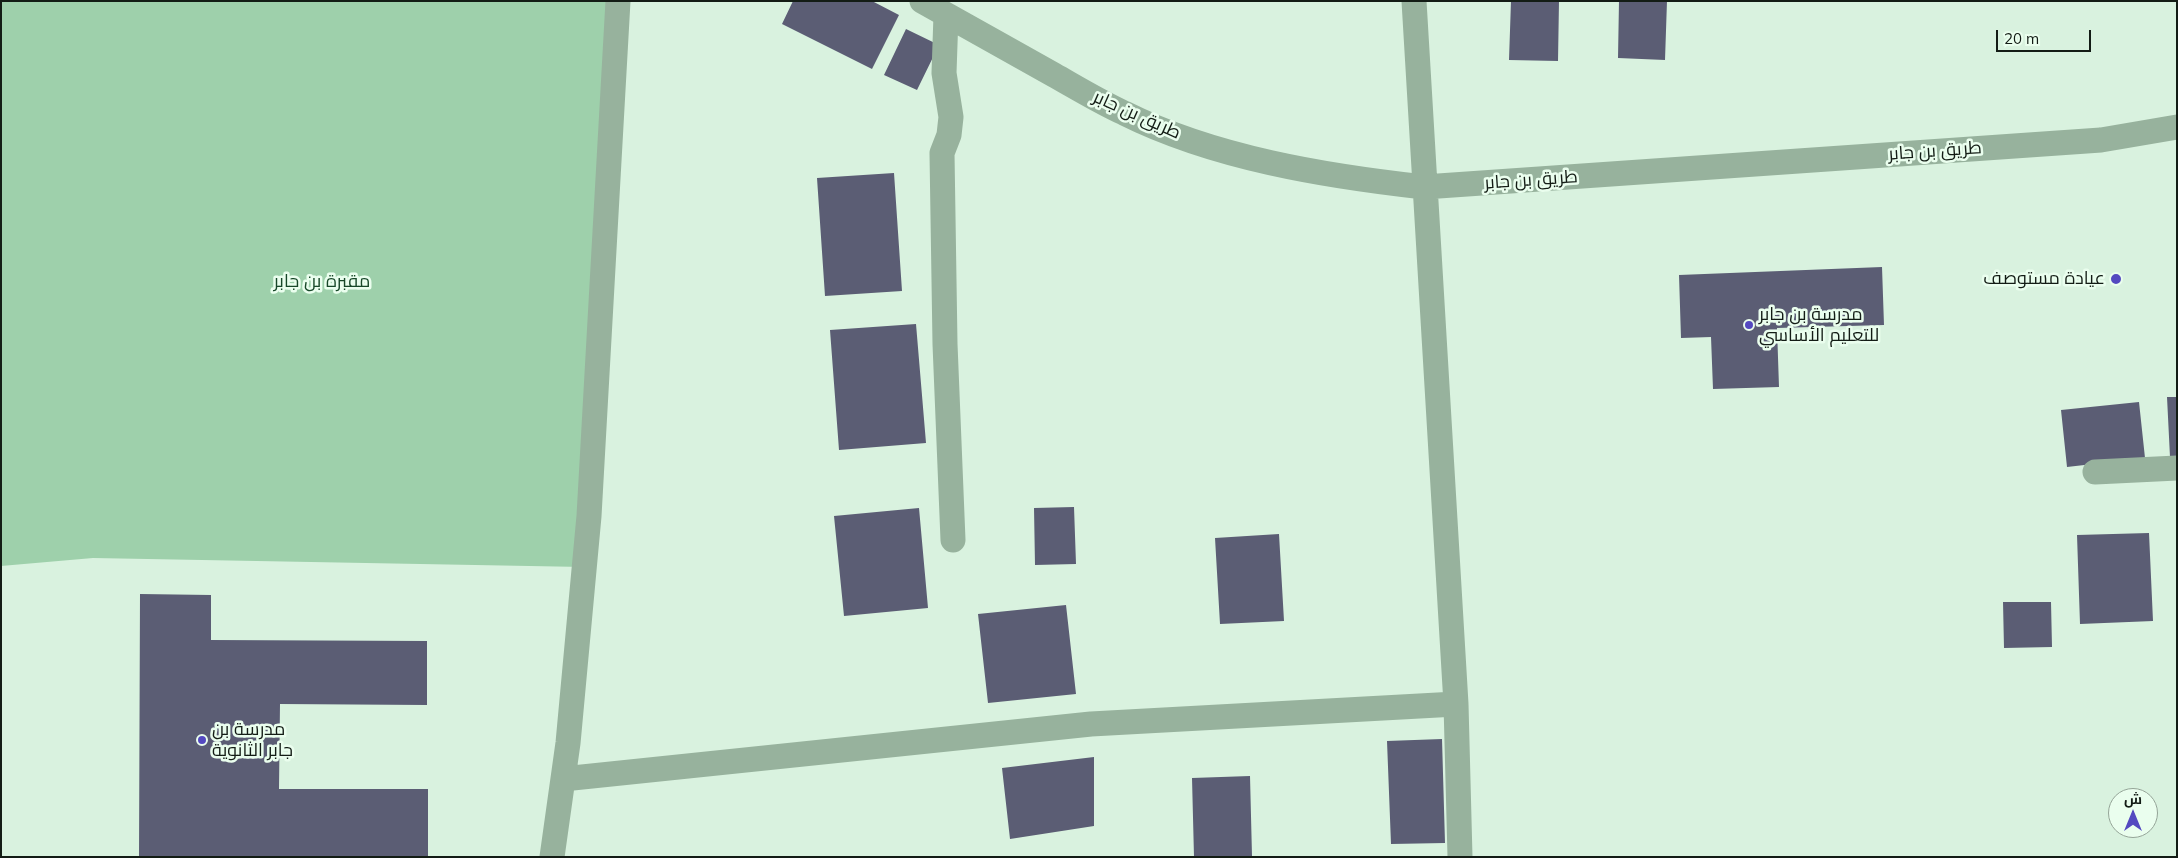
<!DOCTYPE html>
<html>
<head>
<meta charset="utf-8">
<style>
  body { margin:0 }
  #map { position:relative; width:2178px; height:858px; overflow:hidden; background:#d9f2df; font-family:Mulish,Cairo,sans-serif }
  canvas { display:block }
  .frame { position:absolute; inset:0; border:2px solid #131c15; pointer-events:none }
  .north { position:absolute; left:2108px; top:788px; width:50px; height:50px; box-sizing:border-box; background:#eafeee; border:1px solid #94a497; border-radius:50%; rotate:0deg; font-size:14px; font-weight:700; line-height:20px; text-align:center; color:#131c15 }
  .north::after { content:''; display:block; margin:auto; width:18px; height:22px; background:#5449c0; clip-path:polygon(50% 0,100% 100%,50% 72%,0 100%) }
  .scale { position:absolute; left:1996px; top:30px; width:95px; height:22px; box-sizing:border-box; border:2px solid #131c15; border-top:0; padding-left:6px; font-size:15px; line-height:18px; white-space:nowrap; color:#131c15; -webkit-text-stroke:4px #eafeee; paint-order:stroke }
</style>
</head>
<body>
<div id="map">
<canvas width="2178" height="858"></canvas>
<div class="frame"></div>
<div class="north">ش</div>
<div class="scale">20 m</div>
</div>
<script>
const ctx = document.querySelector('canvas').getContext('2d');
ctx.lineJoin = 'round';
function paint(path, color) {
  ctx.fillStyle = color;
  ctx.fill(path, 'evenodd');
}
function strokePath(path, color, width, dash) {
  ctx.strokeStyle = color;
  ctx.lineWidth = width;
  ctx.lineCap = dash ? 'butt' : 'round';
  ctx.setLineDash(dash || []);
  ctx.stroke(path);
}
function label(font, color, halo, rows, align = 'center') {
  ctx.font = font + ' Mulish,Cairo,sans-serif';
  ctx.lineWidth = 5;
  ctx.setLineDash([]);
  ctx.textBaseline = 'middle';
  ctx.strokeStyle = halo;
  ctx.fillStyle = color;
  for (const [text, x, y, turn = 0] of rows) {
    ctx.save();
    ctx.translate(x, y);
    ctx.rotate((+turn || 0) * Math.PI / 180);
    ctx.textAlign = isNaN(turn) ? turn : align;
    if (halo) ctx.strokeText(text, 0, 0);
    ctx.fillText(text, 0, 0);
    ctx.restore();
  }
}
const green = new Path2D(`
  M1 1H618L584 567 93 558 1 566Z`);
const building = new Path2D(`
  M793 1H872L899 15 872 69 782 24Z
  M1511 1H1559L1558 61 1509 60Z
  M1619 1H1667L1665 60 1618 58Z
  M906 29 939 45 917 90 884 75Z
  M894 173 902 291 825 296 817 178Z
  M1882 267 1884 325 1777 328 1779 387 1713 389 1711 337 1681 338 1679 275Z
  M916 324 926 443 839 450 830 330Z
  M2167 397H2177V457H2170Z
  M2139 402 2145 458 2067 467 2061 410Z
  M1074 507 1076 564 1035 565 1034 508Z
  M919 508 928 608 844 616 834 516Z
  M2149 533 2153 621 2080 624 2077 535Z
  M1279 534 1284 621 1220 624 1215 538Z
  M140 594 211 595V640L427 641V705L280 704 279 789H428V857H139Z
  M2003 602H2051L2052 647 2004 648Z
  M1066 605 1076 694 988 703 978 614Z
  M1442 739 1445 843 1391 844 1387 741Z
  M1094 757V826L1010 839 1002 768Z
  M1250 776 1252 856 1194 857 1192 778Z`);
const minor = new Path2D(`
  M922 1C966 26 1010 50 1054 75 1077 88 1100 102 1124 113 1214 158 1325 176 1424 187L2101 140 2177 127
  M1414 1 1456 704 1460 857
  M946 15 944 73 951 117 949 135 942 153 945 344 953 540
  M2095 472 2177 468
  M563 779 1091 724 1456 704
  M552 857 568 743 589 516 618 1`);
const markers = [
  [2116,279,6,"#5449c0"],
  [1749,325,5,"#5449c0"],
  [202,740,5,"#5449c0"]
];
const streetNames = [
  ["طريق بن جابر",1137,115,24],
  ["طريق بن جابر",1935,151,-4],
  ["طريق بن جابر",1531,180,-4]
];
const poiNames = [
  ["عيادة مستوصف",2105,279,"right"],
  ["مدرسة بن جابر",1759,315],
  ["للتعليم الأساسي",1759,336],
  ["مدرسة بن",212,730],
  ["جابر الثانوية",212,751]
];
const parkNames = [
  ["مقبرة بن جابر",322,282]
];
paint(green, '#9ed0ab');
paint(building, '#5b5d74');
strokePath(minor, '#97b29d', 25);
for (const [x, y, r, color] of markers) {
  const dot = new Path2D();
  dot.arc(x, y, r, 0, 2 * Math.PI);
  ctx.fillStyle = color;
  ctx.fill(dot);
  strokePath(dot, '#eafeee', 2);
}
label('18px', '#131c15', '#eafeee', streetNames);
label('18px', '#131c15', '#eafeee', poiNames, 'left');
label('18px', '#174728', '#eafeee', parkNames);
</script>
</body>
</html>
